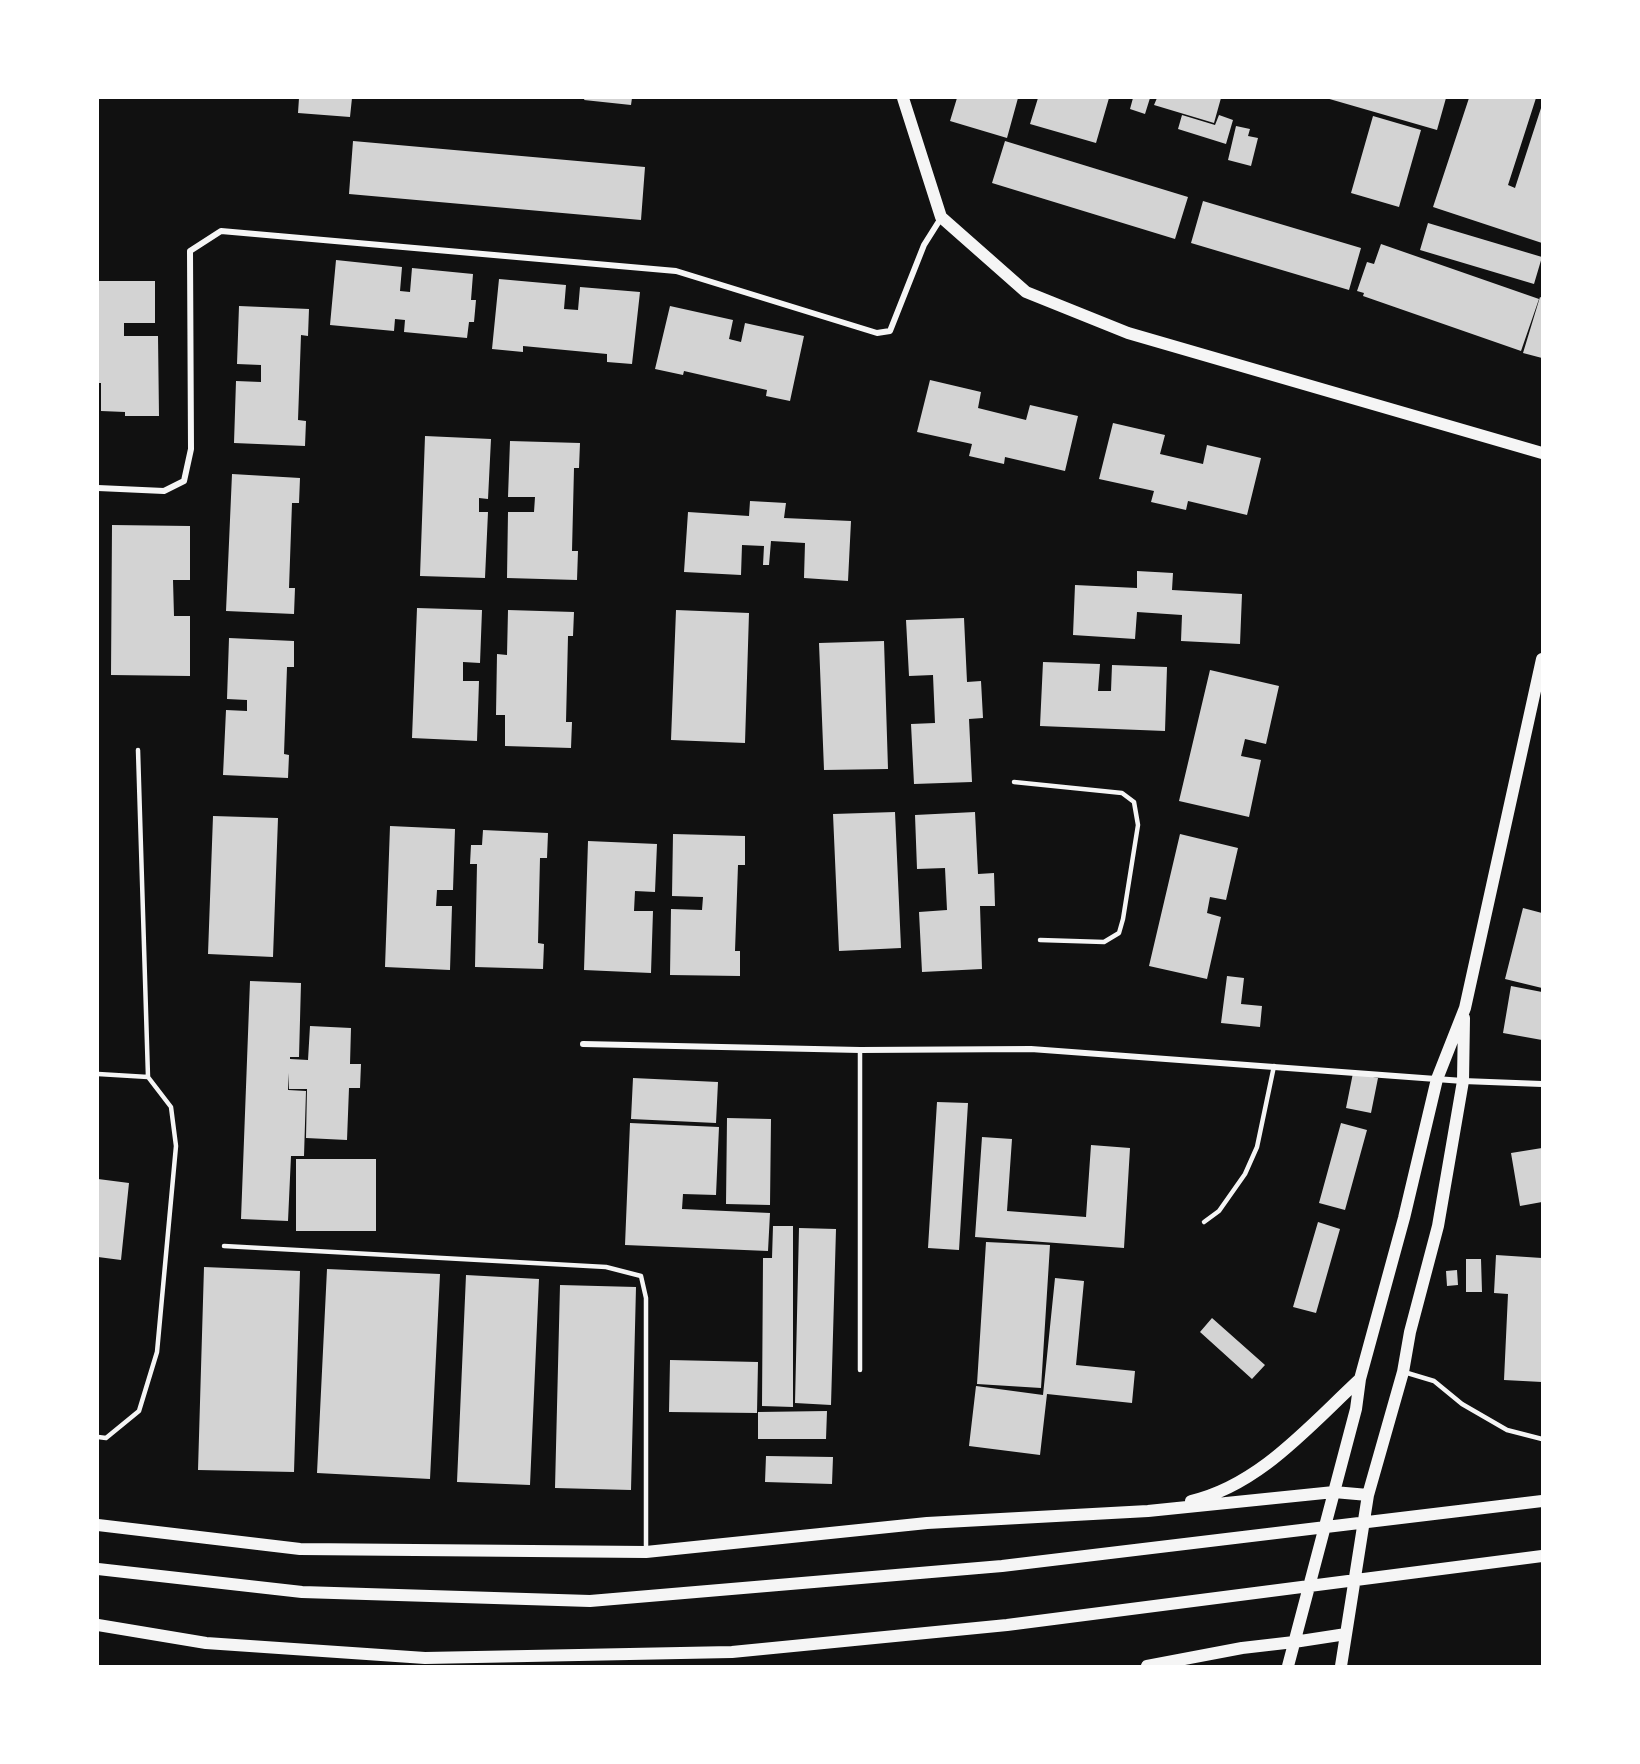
<!DOCTYPE html>
<html>
<head>
<meta charset="utf-8">
<style>
  body { margin:0 }
  #map { position:relative; width:1640px; height:1764px; overflow:hidden; background:#111; font-family:"IBM Plex Serif",serif }
  canvas { display:block }
  .frame { position:absolute; inset:0; border:99px solid #fff; pointer-events:none }
</style>
</head>
<body>
<div id="map">
<canvas width="1640" height="1764"></canvas>
<div class="frame"></div>
</div>
<script>
const ctx = document.querySelector('canvas').getContext('2d');
ctx.lineJoin = 'round';
function paint(path, color) {
  ctx.fillStyle = color;
  ctx.fill(path, 'evenodd');
}
function strokePath(path, color, width, dash) {
  ctx.strokeStyle = color;
  ctx.lineWidth = width;
  ctx.lineCap = dash ? 'butt' : 'round';
  ctx.setLineDash(dash || []);
  ctx.stroke(path);
}
const building = new Path2D(`
  M299 98H352L350 117 298 113Z
  M585 98H632L631 105 584 100Z
  M957 98H1018L1007 138 950 121Z
  M1038 98H1109L1096 143 1030 124Z
  M1133 98H1150L1145 114 1130 109Z
  M1157 98H1221L1214 123 1154 105Z
  M1326 98H1446L1437 130Z
  M1469 98H1536L1508 185 1515 188 1542 105V243L1433 207Z
  M1182 115 1215 125 1219 115 1233 120 1226 144 1178 129Z
  M1373 116 1421 130 1399 207 1351 193Z
  M1236 126 1250 129 1248 136 1258 138 1251 166 1228 160Z
  M353 141 645 167 641 220 349 194Z
  M1005 141 1188 197 1175 239 992 183Z
  M1203 201 1361 248 1349 290 1191 243Z
  M1428 223 1542 257 1534 284 1420 250Z
  M1381 244 1539 299 1521 351 1363 296 1364 293 1357 291 1367 262 1374 264Z
  M336 260 402 267 400 291 410 292 412 268 473 274 471 300H476L474 322H469L467 338 404 332 405 320 395 319 394 331 330 325Z
  M499 279 566 285 564 309 578 310 580 287 640 292 632 364 607 362V354L523 346V352L492 349Z
  M98 281H155V323H124V336H158L159 416H125V412L101 411V383H98Z
  M1540 297 1542 298V358L1523 353Z
  M239 306 309 309 308 336 301 335 298 420 306 421 305 446 234 443 236 381 261 382V365L237 364Z
  M670 306 733 320 729 339 741 342 745 323 804 336 790 401 766 396 767 390 684 371 683 375 655 369Z
  M930 380 981 392 978 408 1026 420 1030 405 1078 416 1065 471 1005 457 1004 464 969 456 972 444 917 432Z
  M1113 423 1165 435 1160 454 1203 464 1207 445 1261 458 1247 515 1188 501 1186 510 1151 502 1154 491 1099 479Z
  M425 436 491 439 488 499 479 498V512H488L485 578 420 576Z
  M510 441 580 443 579 468H574L572 551H578L577 580 507 578 508 512H534L535 497H508Z
  M232 474 300 478 299 503H292L289 588H295L294 614 226 611Z
  M750 501 786 503 784 518 851 521 848 581 804 578 805 543 771 541 769 565H763L764 546 742 545 741 575 684 572 688 512 749 516Z
  M112 525 190 526V580H173L174 616H190V676L111 675Z
  M1137 571 1173 573 1172 590 1242 594 1240 644 1181 641 1182 615 1137 612 1135 639 1073 635 1075 585 1137 588Z
  M417 608 482 610 480 663 463 662V681H479L477 741 412 738Z
  M508 610 574 612 573 636H568L566 722H572L571 748 505 746V715H496L497 654 507 655Z
  M676 610 749 613 745 743 671 740Z
  M964 618 967 682 981 681 983 718 969 719 972 782 914 784 911 724 935 723 933 675 909 676 906 620Z
  M229 638 294 641V667H287L284 754 289 755 288 778 223 775 226 710 247 711V700L227 699Z
  M884 641 888 769 824 770 819 643Z
  M1043 662 1100 664 1098 691H1111L1112 665 1167 667 1165 731 1040 726Z
  M1210 670 1279 686 1266 744 1245 739 1241 756 1261 760 1249 817 1179 801Z
  M895 812 901 948 839 951 833 814Z
  M975 812 978 874 994 873 995 906H980L982 969 922 972 919 912 947 910 945 868 917 869 915 815Z
  M213 816 278 818 273 957 208 954Z
  M390 826 455 829 453 890H437L436 906H452L450 970 385 967Z
  M483 830 548 833 547 858H540L538 943 544 944 543 969 475 967 477 864H470L471 845H482Z
  M673 834 745 836V865H738L735 951H740V976L670 975 671 909 702 910 703 897 672 896Z
  M1180 834 1238 848 1226 900 1210 897 1207 913 1221 917 1207 979 1149 966Z
  M588 841 657 844 655 892 635 891 634 911H653L651 973 584 970Z
  M1523 908 1542 913V988L1505 979Z
  M1227 976 1244 978 1241 1004 1262 1006 1260 1027 1221 1023Z
  M250 981 301 983 299 1057H290V1059L308 1060 310 1026 351 1028 350 1064H361L360 1088H349L347 1140 306 1138 307 1089H289V1073L288 1090 306 1091 304 1156H291L288 1221 241 1219Z
  M1511 986 1542 992V1040L1503 1033Z
  M1353 1073 1378 1078 1371 1113 1346 1108Z
  M633 1078 718 1082 716 1123 631 1119Z
  M937 1102 968 1103 959 1250 928 1248Z
  M727 1118 771 1119 770 1205 726 1204Z
  M630 1123 719 1127 716 1195 683 1194 682 1209 770 1213 768 1251 625 1245Z
  M1341 1123 1367 1130 1345 1210 1319 1203Z
  M982 1137 1012 1139 1007 1211 1086 1217 1091 1145 1130 1148 1124 1248 975 1237Z
  M1542 1148V1202L1520 1206 1511 1153Z
  M296 1159H376V1231H296Z
  M98 1179 129 1183 121 1260 98 1257Z
  M1318 1222 1340 1229 1316 1313 1293 1307Z
  M773 1226H793V1407L762 1406 763 1258H772Z
  M799 1228 836 1229 831 1405 795 1403Z
  M986 1242 1050 1245 1041 1388 977 1384Z
  M1496 1255 1542 1258V1382L1504 1380 1508 1294 1494 1293Z
  M1466 1259H1481L1482 1292H1466Z
  M204 1267 300 1271 294 1472 198 1470Z
  M327 1269 440 1274 430 1479 317 1473Z
  M1457 1270 1458 1285 1447 1286 1446 1271Z
  M466 1275 539 1279 530 1485 457 1482Z
  M1055 1278 1084 1281 1076 1365 1135 1371 1132 1403 1047 1394 1040 1455 969 1446 976 1386 1043 1395Z
  M560 1285 636 1287 631 1490 555 1488Z
  M1212 1318 1265 1365 1252 1379 1200 1332Z
  M670 1360 758 1362 757 1413 669 1412Z
  M827 1411 826 1439H758V1412Z
  M766 1456 833 1457 832 1484 765 1482Z`);
const service = new Path2D(`
  M138 750 148 1077
  M1014 782 1122 793 1134 802 1138 825 1123 919 1119 933 1104 942 1040 940
  M98 1074 148 1077 171 1107 176 1146 157 1352 139 1411 106 1438 98 1437
  M1204 1222 1219 1211 1245 1174 1257 1147 1274 1066
  M224 1246 606 1267 641 1276 646 1298V1549
  M860 1370V1050
  M1404 1372 1434 1381 1462 1404 1507 1430 1542 1439`);
const minor = new Path2D(`
  M98 488 164 491 184 481 191 449 190 251 221 231 676 271 877 333 890 331 924 245 941 218
  M583 1044 860 1050 1031 1049 1463 1081 1542 1084`);
const secondary = new Path2D(`
  M903 98 941 217 1026 292 1128 333 1542 453
  M1191 1501C1260 1485 1310 1425 1360 1379
  M98 1525 300 1549 646 1552 927 1523 1148 1511 1334 1492 1368 1495
  M98 1569 302 1592 590 1601 1002 1566 1542 1501
  M98 1625 206 1643 425 1658 732 1652 1007 1625 1542 1556
  M1147 1666 1242 1648 1294 1642 1346 1634
  M1288 1666 1356 1409 1360 1379 1404 1218 1437 1079 1465 1008 1542 659
  M1341 1666 1368 1495 1403 1372 1410 1332 1438 1226 1463 1081 1464 1018`);
paint(building, '#d3d3d3');
strokePath(service, '#f5f5f5', 4.5);
strokePath(minor, '#f5f5f5', 6);
strokePath(secondary, '#f5f5f5', 12);
</script>
</body>
</html>
